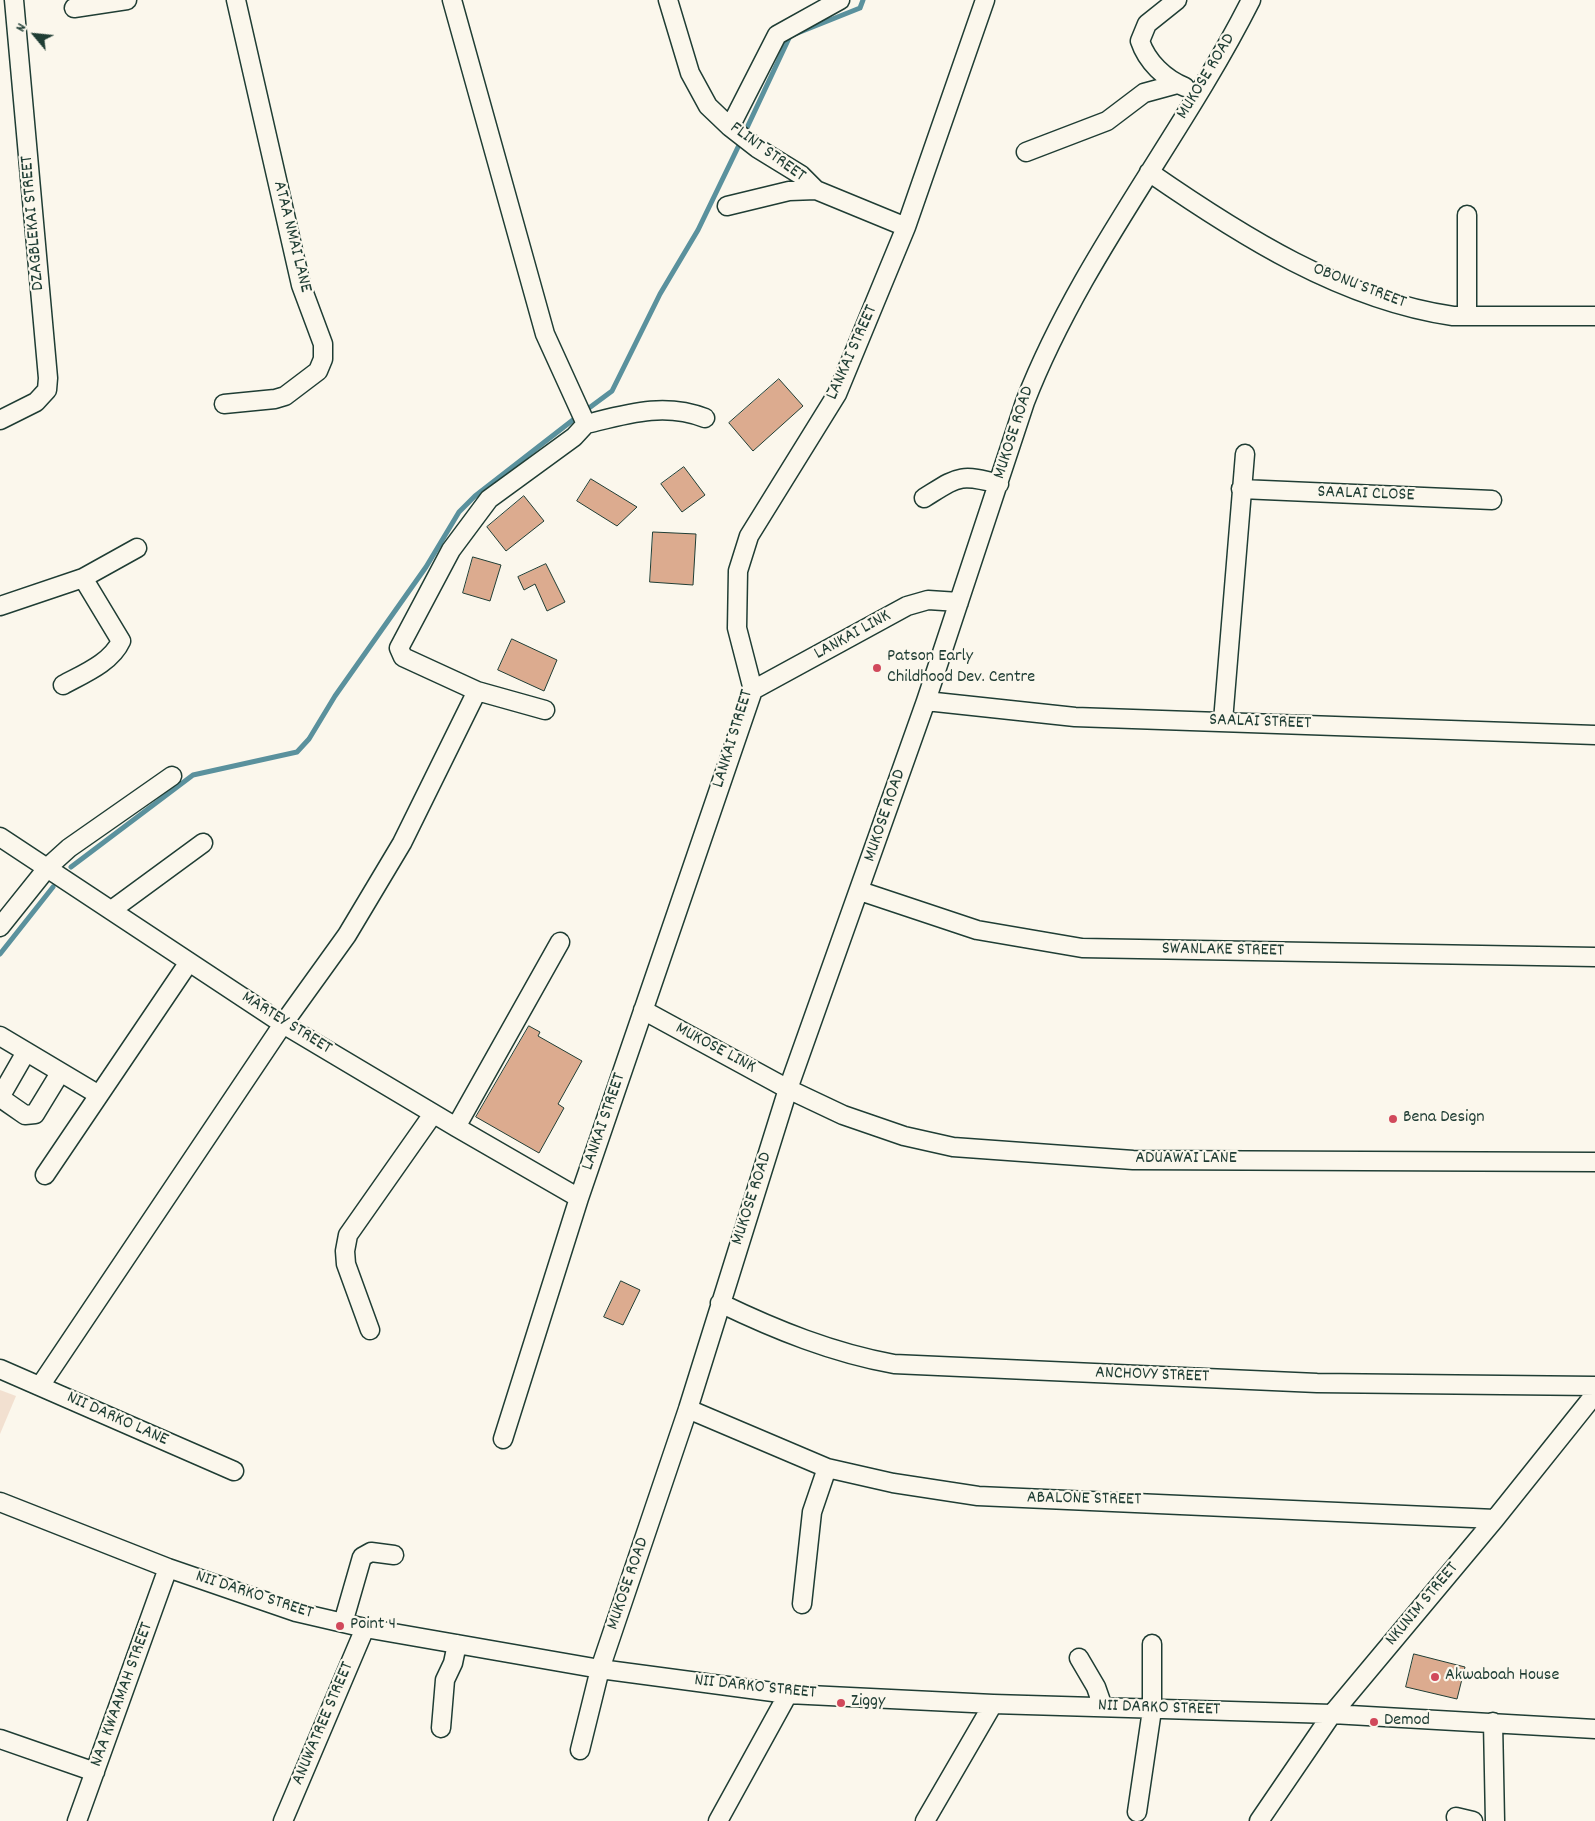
<!DOCTYPE html>
<html>
<head>
<meta charset="utf-8">
<style>
  body { margin:0 }
  #map { position:relative; width:1595px; height:1821px; overflow:hidden; background:#fbf7ec; font-family:Dekko,sans-serif }
  canvas { display:block }
  .north { position:absolute; left:10px; top:10px; width:50px; height:50px; -webkit-text-stroke:4px #fbf7ec; paint-order:stroke; rotate:298deg; font-size:14px; font-weight:700; line-height:20px; text-align:center; color:#1f3d34 }
  .north::after { content:''; display:block; margin:auto; width:18px; height:22px; background:#1f3d34; clip-path:polygon(50% 0,100% 100%,50% 72%,0 100%) }
</style>
</head>
<body>
<div id="map">
<canvas width="1595" height="1821"></canvas>
<div class="north">N</div>
</div>
<script>
const ctx = document.querySelector('canvas').getContext('2d');
ctx.lineJoin = 'round';
function paint(path, color) {
  ctx.fillStyle = color;
  ctx.fill(path, 'evenodd');
}
function strokePath(path, color, width, dash) {
  ctx.strokeStyle = color;
  ctx.lineWidth = width;
  ctx.lineCap = dash ? 'butt' : 'round';
  ctx.setLineDash(dash || []);
  ctx.stroke(path);
}
function label(font, color, halo, rows, align = 'center') {
  ctx.font = font + ' Dekko,sans-serif';
  ctx.lineWidth = 4.5;
  ctx.setLineDash([]);
  ctx.textBaseline = 'middle';
  ctx.strokeStyle = halo;
  ctx.fillStyle = color;
  for (const [text, x, y, turn = 0] of rows) {
    ctx.save();
    ctx.translate(x, y);
    ctx.rotate((+turn || 0) * Math.PI / 180);
    ctx.textAlign = isNaN(turn) ? turn : align;
    if (halo) ctx.strokeText(text, 0, 0);
    ctx.fillText(text, 0, 0);
    ctx.restore();
  }
}
const built = new Path2D(`
  M0 1390 16 1396 0 1434Z`);
const stream = new Path2D(`
  M745 132 790 36 860 8 863 0
  M585 411 612 391 660 294 698 230 740 143
  M71 867 193 775 297 752 309 739 335 696 426 567 459 512 475 496 578 416
  M0 954 53 887`);
const building = new Path2D(`
  M779 379 803 406 753 451 729 423Z
  M684 467 705 495 682 512 661 484Z
  M591 479 637 507 617 526 577 501Z
  M524 496 544 521 506 551 487 527Z
  M653 532 696 534 693 585 650 582Z
  M473 557 501 565 490 601 463 593Z
  M546 564 565 602 547 611 535 584 524 590 518 577Z
  M512 639 557 660 544 691 498 670Z
  M529 1026 540 1032 538 1036 582 1061 558 1104 564 1108 539 1153 476 1117Z
  M621 1281 640 1290 623 1325 604 1317Z
  M1414 1654 1465 1667 1457 1699 1406 1687Z`);
const minor = new Path2D(`
  M452 0 545 334 586 424 574 437 489 499 451 550 399 648 403 657 477 691 545 710
  M668 0 690 73 708 106 730 127 757 148 801 175 816 190 906 227
  M1177 0 1147 24 1140 41C1147 62 1165 79 1185 87
  M74 8 127 0
  M730 127 777 35 840 0
  M1026 152 1107 121 1144 93 1177 84
  M1149 172C1240 235 1342 300 1453 316H1595
  M727 206 789 191 816 190
  M1467 215V316
  M224 404 275 399 285 396 318 371 323 359V344L301 285 236 0
  M0 420 36 402 47 390 48 378 14 0
  M586 424C627 414 664 402 705 418
  M1241 489 1492 500
  M924 498C958 477 959 473 999 484
  M0 606 83 578 137 548
  M63 685C83 674 111 663 121 641L83 578
  M753 690 907 606 928 600 959 602
  M926 701 1075 717 1595 735
  M1223 721 1245 454
  M0 837 283 1024 456 1127 579 1198
  M860 891 977 930 1082 948 1595 957
  M113 909 203 843
  M0 927 48 867 69 848 172 776
  M643 1010 788 1089 843 1115 904 1136 953 1147 1133 1160 1595 1162
  M0 1036 99 1095
  M26 1052 3 1092 2 1099 25 1115 35 1114 60 1073
  M456 1127 560 942
  M45 1175 189 962
  M720 1303C776 1330 833 1353 894 1364L1317 1383 1595 1386
  M370 1330 346 1264 345 1251 348 1235 433 1114
  M0 1369 234 1471
  M40 1386 283 1024 347 935 402 843 477 691
  M688 1409 827 1468 893 1483 978 1496 1495 1519
  M503 1439 579 1198 753 690 737 628 738 571 749 536 837 394 906 227 985 0
  M0 1502 168 1568 296 1612 365 1628 600 1669 788 1694 993 1704 1332 1714 1595 1729
  M802 1604 812 1512 827 1468
  M343 1623 362 1557 371 1552 394 1555
  M1079 1658 1096 1687 1103 1707
  M1493 1722 1495 1821
  M441 1728 445 1680 453 1663 457 1644
  M0 1739 95 1772
  M580 1750 600 1669 688 1409 788 1089 926 701 1025 402C1081 258 1182 137 1251 0
  M1137 1812 1152 1710V1644
  M1456 1817 1473 1821
  M77 1821 168 1568
  M283 1821 365 1628
  M718 1821 788 1694
  M925 1821 993 1704
  M1259 1821 1332 1714 1495 1519 1595 1394`);
const markers = [
  [877,668,5,"#d1495b"],
  [1393,1119,5,"#d1495b"],
  [340,1626,5,"#d1495b"],
  [1435,1677,5,"#d1495b"],
  [841,1703,5,"#d1495b"],
  [1374,1722,5,"#d1495b"]
];
const streetNames = [
  ["MUKOSE ROAD",1207,77,-59],
  ["FLINT STREET",767,153,36],
  ["DZAGBLEKAI STREET",34,223,-95],
  ["ATAA NMAI LANE",291,237,76],
  ["OBONU STREET",1359,287,21],
  ["LANKAI STREET",853,353,-66],
  ["MUKOSE ROAD",1015,433,-72],
  ["SAALAI CLOSE",1366,495,2],
  ["LANKAI LINK",853,636,-29],
  ["SAALAI STREET",1260,723,2],
  ["LANKAI STREET",734,739,-73],
  ["MUKOSE ROAD",886,816,-71],
  ["SWANLAKE STREET",1223,951,1],
  ["MARTEY STREET",286,1024,32],
  ["MUKOSE LINK",715,1049,28],
  ["LANKAI STREET",605,1122,-71],
  ["ADUAWAI LANE",1186,1160],
  ["MUKOSE ROAD",753,1199,-72],
  ["ANCHOVY STREET",1152,1376,2],
  ["NII DARKO LANE",117,1420,24],
  ["ABALONE STREET",1084,1500,1],
  ["MUKOSE ROAD",629,1584,-71],
  ["NII DARKO STREET",254,1596,18],
  ["NKUNIM STREET",1423,1605,-50],
  ["NII DARKO STREET",755,1688,6],
  ["NAA KWAAMAH STREET",123,1695,-70],
  ["NII DARKO STREET",1159,1709,2],
  ["ANUWATREE STREET",324,1724,-67]
];
const poiNames = [
  ["Patson Early",887,658],
  ["Childhood Dev. Centre",887,679],
  ["Bena Design",1403,1119],
  ["Point 4",350,1626],
  ["Akwaboah House",1445,1677],
  ["Ziggy",851,1703],
  ["Demod",1384,1722]
];
paint(built, '#f2e0d0');
strokePath(stream, '#5a919d', 5);
paint(building, '#dcab8f');
strokePath(building, '#1f3d34', 1);
strokePath(minor, '#1f3d34', 21);
strokePath(minor, '#fbf7ec', 18);
for (const [x, y, r, color] of markers) {
  const dot = new Path2D();
  dot.arc(x, y, r, 0, 2 * Math.PI);
  ctx.fillStyle = color;
  ctx.fill(dot);
  strokePath(dot, '#fbf7ec', 2);
}
label('18px', '#1f3d34', '#fbf7ec', streetNames);
label('18px', '#1f3d34', '#fbf7ec', poiNames, 'left');
</script>
</body>
</html>
